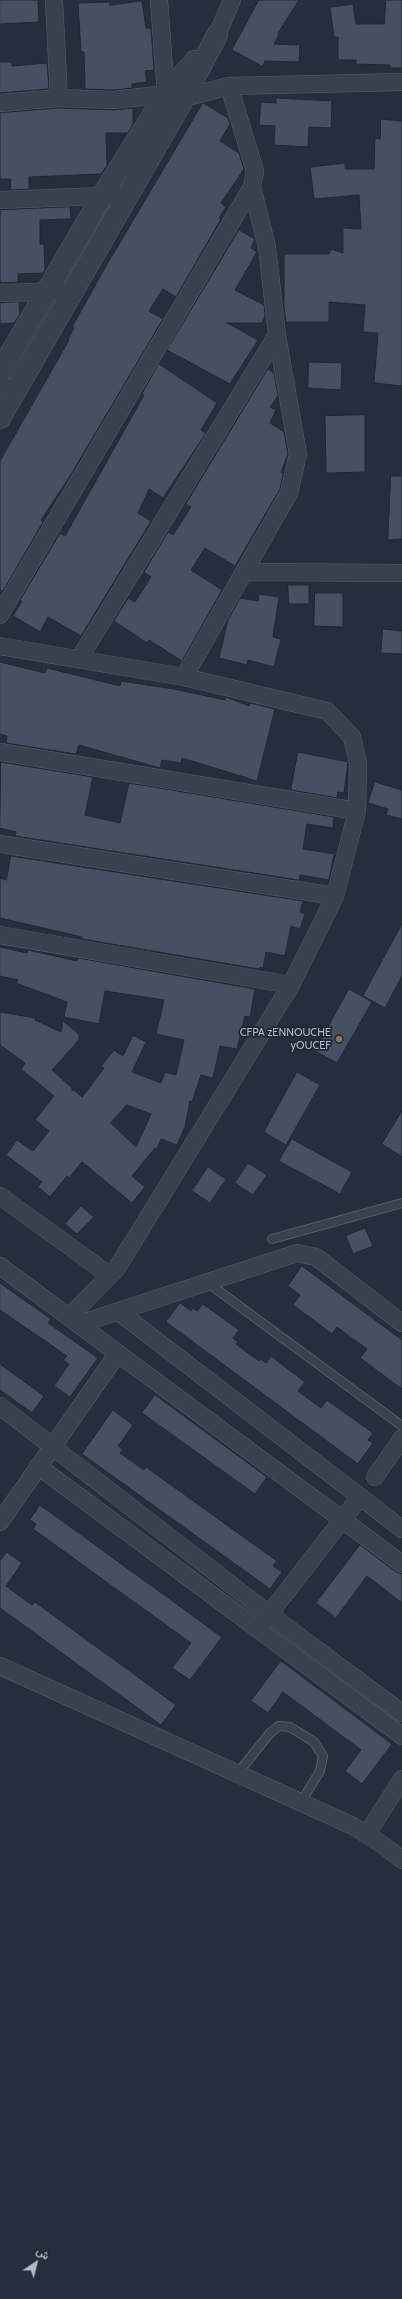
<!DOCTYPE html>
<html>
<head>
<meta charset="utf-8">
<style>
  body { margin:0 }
  #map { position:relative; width:402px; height:2299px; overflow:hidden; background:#242f3e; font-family:Cabin,Vazirmatn,sans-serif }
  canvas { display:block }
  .north { position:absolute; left:16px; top:2243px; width:40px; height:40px; -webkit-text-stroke:3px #1d2633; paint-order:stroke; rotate:35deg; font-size:11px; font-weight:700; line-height:16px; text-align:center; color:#b4bcc9 }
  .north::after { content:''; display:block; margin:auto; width:14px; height:18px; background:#b4bcc9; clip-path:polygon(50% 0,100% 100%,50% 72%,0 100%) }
</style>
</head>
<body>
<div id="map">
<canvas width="402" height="2299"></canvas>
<div class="north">ش</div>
</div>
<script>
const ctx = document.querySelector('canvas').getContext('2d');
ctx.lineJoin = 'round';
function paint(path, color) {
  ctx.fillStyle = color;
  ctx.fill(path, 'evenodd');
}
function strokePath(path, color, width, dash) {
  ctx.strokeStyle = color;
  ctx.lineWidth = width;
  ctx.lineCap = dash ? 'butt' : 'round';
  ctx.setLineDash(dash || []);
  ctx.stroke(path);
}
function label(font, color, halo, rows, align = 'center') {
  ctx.font = font + ' Cabin,sans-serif';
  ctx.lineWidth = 3.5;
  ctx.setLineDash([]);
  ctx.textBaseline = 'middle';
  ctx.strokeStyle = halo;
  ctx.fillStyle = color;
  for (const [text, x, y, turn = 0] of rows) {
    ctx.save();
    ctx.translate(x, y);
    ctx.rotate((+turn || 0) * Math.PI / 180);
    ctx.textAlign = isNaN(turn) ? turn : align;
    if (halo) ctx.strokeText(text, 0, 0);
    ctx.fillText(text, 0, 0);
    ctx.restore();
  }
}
const building = new Path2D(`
  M0 0H38L39 22 0 24Z
  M259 0H299L278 33 279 34 274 44 300 45 299 62 265 61 262 66 232 50Z
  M386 0H402V68H390V65L356 64V60H338V37H334L330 7 353 4 356 24H384Z
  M142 1 146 28H151L154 70 145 71 147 82 132 84V88L114 90 85 89 84 52H81L78 3 109 2 110 5Z
  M0 62H12V66L47 63 49 89 0 93Z
  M276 98 332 101 331 128 309 127 308 147 274 145 275 126 259 125 261 102 276 103Z
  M203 103 228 118 230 124 220 141 239 153 244 169 221 203 226 207 219 218 221 219 176 297 163 289 149 311 163 319 70 476 41 520 43 522 3 591 0 590V461L69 340H68L74 328 72 327 106 266Z
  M59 108 114 110 133 108V124L128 133H106L107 166 101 174 29 177V189L10 190 11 179H0V113Z
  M381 119 402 121V386L374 383 378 333 363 332 365 305 329 302V322H286L284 307V254H329L331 249 343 253V228L361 229 359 195 314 199 310 167 345 163V169H374L375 138 380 139Z
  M70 207 71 219 40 220V244H44L45 270 43 273 18 274V282L0 283V210Z
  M239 230 255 239 251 248 257 252 235 290 264 305 265 317 262 323H227L258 340 230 384 167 350Z
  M19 302 20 314 14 323 0 324V303Z
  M309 362 342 363 341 390 308 388Z
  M159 364 217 403 201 430 206 433 163 498 149 489 138 513 151 521 81 636 48 617 40 632 13 616 22 601 20 600 60 533 65 536 144 395 142 394Z
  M268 369 274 373 278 396 270 407 276 410 270 423 284 432 288 454 281 472 283 474 280 489 235 566 205 548 191 570 222 590 182 661 149 640 147 643 114 621 128 598 135 602 151 577 144 572 168 532 173 535 191 507 186 504Z
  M365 415V472L326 473 325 416Z
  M391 476H402V539L388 540Z
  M288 585H309V604H289Z
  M315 593H343V627L314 626Z
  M259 594 279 597 273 637 281 639 274 667 248 660 247 665 219 658 228 620 240 598 258 601Z
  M383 629 402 631V654L381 653Z
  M0 662 45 673 47 668 120 686 121 681 174 689 225 700 226 697 249 706 250 703 275 709 257 781 182 758 181 763 162 760 160 768 79 745 76 754 6 743 7 736 0 734Z
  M298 752 348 762 344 793 338 792 337 798 291 790Z
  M1 762 93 777 85 815 120 823 129 783 334 817 333 828 307 824 303 849 334 854 329 880 300 875 299 880 15 836 16 832 0 828Z
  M375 782 402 790V819L386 815 388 809 368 803Z
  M11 856 303 901 300 912 305 914 300 929 291 926 285 956 266 952 263 968 260 967 259 969 82 939V937L0 918V878L6 880Z
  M402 924V976L385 1008 363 996Z
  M0 947 27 953 28 950 77 961 78 958 255 989 250 1017 245 1016 237 1049 220 1046 213 1078 201 1075 192 1102 190 1101 185 1127 177 1145 161 1139 157 1149 155 1148 132 1176 145 1187 132 1203 82 1162 69 1178 67 1176 50 1197 38 1187 42 1182 6 1155 17 1140 33 1151 49 1131 35 1120 54 1096 21 1069 25 1063 0 1045V1012L36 1018 35 1020 61 1032 63 1021 79 1034V1040L52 1070 72 1088V1091L73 1089 82 1097 104 1068 101 1066 114 1050 123 1056 133 1035 146 1042 132 1072 161 1083 165 1072 176 1075 184 1040 156 1034 164 1000 105 991 99 1024 64 1017 67 1002 16 983 18 980 0 976ZM127 1105 151 1114 136 1147 111 1123Z
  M349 989 372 1002 337 1063 315 1051Z
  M297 1072 320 1085 286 1145 264 1132Z
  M402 1111V1157L382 1144Z
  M292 1139 352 1172 340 1194 279 1161Z
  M248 1163 267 1175 253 1195 235 1183Z
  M208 1167 226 1179 210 1203 192 1191Z
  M81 1206 94 1217 77 1234 65 1224Z
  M365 1228 373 1246 353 1254 346 1236Z
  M302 1266 402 1340V1389L360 1358 367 1349 337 1327 332 1334 293 1305 300 1295 288 1286Z
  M0 1283 51 1319 48 1323 98 1358 70 1397 54 1386 69 1364 63 1360 67 1356 0 1310Z
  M180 1303 191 1311 193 1308 197 1311 203 1304 239 1330 233 1338 238 1342 236 1344 259 1361 261 1359 266 1363 271 1356 305 1382 298 1391 321 1408 327 1400 373 1433 368 1440 373 1443 358 1464 166 1322Z
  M0 1364 44 1396 32 1413 0 1390Z
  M155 1395 267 1477 255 1494 142 1413Z
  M113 1410 133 1425 118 1446 123 1450 120 1453 144 1470 146 1467 277 1561 273 1566 282 1572 270 1589 82 1454Z
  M40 1505 222 1637 190 1680 172 1668 191 1643 33 1529 36 1524 30 1520Z
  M360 1545 396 1572 402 1574V1603L367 1576 336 1618 316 1603Z
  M7 1552 22 1563 6 1586 32 1605 35 1602 176 1705 161 1725 0 1608V1561Z
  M281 1661 392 1744 362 1784 345 1771 361 1750 283 1692 268 1713 251 1701Z`);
const service = new Path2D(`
  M272 1239 402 1203
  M208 1283 402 1426
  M237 1774 270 1733 279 1726 290 1727 314 1742 323 1756 320 1771 301 1802`);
const minor = new Path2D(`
  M54 0 59 98
  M159 0 166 94
  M217 35 232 0
  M0 103 59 98 114 100 166 94 184 98 229 86 402 82
  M0 200 128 195
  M0 293 71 291
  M0 387 17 388
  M245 572 402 573
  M0 615 252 187
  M0 646 184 677 327 711 352 737 358 763 357 811 335 896 291 985 117 1268 69 1317
  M79 659 277 335
  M184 677 289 493 298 454 277 335 267 247 252 187 255 171 229 86
  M0 752 357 811
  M0 844 335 896
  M0 935 291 985
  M0 1196 109 1275
  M0 1266 402 1564
  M119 1312 402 1529
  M79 1324 297 1253 316 1257 402 1323
  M0 1406 269 1614 402 1713
  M38 1466 402 1736
  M375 1477 402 1438
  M0 1522 118 1353
  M263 1622 360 1497
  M0 1666 353 1826 383 1845 402 1860
  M367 1834 402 1779`);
const tertiary = new Path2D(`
  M0 372 102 196 166 94 195 61
  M0 418 184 98 217 35`);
const markers = [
  [339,1039,4,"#8d6e63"]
];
const poiNames = [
  ["CFPA zENNOUCHE",331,1033],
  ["yOUCEF",331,1046]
];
paint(building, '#455162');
strokePath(building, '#1f2835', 1);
strokePath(service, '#565f6c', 10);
strokePath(minor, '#565f6c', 18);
strokePath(tertiary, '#565f6c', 22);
strokePath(service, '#38414e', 8);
strokePath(minor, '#38414e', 17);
strokePath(tertiary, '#38414e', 21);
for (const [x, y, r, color] of markers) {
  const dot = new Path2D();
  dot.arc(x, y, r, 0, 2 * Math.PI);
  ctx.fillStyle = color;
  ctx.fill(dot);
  strokePath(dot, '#1d2633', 1.5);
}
label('11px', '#b4bcc9', '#1d2633', poiNames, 'right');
</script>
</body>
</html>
